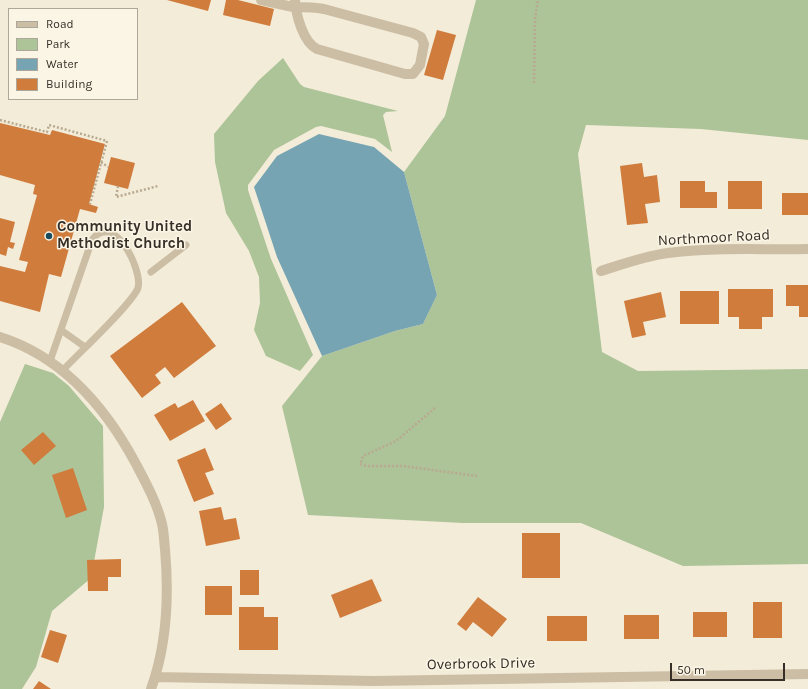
<!DOCTYPE html>
<html>
<head>
<meta charset="utf-8">
<style>
  body { margin:0 }
  #map { position:relative; width:808px; height:689px; overflow:hidden; background:#f3ecd9; font-family:Karla,sans-serif }
  canvas { display:block }
  .legend { position:absolute; left:8px; top:8px; width:130px; height:92px; box-sizing:border-box; background:#fbf5e6; border:1px solid #ada69a; margin:0; padding:5px 7px; list-style:none; font-size:12px; color:#372f27 }
  .legend li { display:flex; align-items:center; gap:8px; height:20px }
  .legend b { width:20px; border:1px solid #ada69a }
  .scale { position:absolute; left:670px; top:663px; width:115px; height:18px; box-sizing:border-box; border:2px solid #372f27; border-top:0; padding-left:5px; font-size:12px; line-height:14px; white-space:nowrap; color:#372f27; -webkit-text-stroke:3px #fbf5e6; paint-order:stroke }
</style>
</head>
<body>
<div id="map">
<canvas width="808" height="689"></canvas>
<ul class="legend">
<li><b style="height:5px;background:#ccbea4"></b>Road</li>
<li><b style="height:11px;background:#adc398"></b>Park</li>
<li><b style="height:11px;background:#76a4b3"></b>Water</li>
<li><b style="height:11px;background:#cf7c3c"></b>Building</li>
</ul>
<div class="scale">50 m</div>
</div>
<script>
const ctx = document.querySelector('canvas').getContext('2d');
ctx.lineJoin = 'round';
function paint(path, color) {
  ctx.fillStyle = color;
  ctx.fill(path, 'evenodd');
}
function strokePath(path, color, width, dash) {
  ctx.strokeStyle = color;
  ctx.lineWidth = width;
  ctx.lineCap = dash ? 'butt' : 'round';
  ctx.setLineDash(dash || []);
  ctx.stroke(path);
}
function label(font, color, halo, rows, align = 'center') {
  ctx.font = font + ' Karla,sans-serif';
  ctx.lineWidth = 3;
  ctx.setLineDash([]);
  ctx.textBaseline = 'middle';
  ctx.strokeStyle = halo;
  ctx.fillStyle = color;
  for (const [text, x, y, turn = 0] of rows) {
    ctx.save();
    ctx.translate(x, y);
    ctx.rotate((+turn || 0) * Math.PI / 180);
    ctx.textAlign = isNaN(turn) ? turn : align;
    if (halo) ctx.strokeText(text, 0, 0);
    ctx.fillText(text, 0, 0);
    ctx.restore();
  }
}
const green = new Path2D(`
  M476 0H808V140L701 129 586 125 578 154 602 352 638 371 808 369V564L683 566 581 523H463L308 515 282 406 322 356 395 331 423 324 437 295 404 172 445 116Z
  M283 58 300 84 304 87 398 111 386 112 383 115 392 152 375 139 321 126 316 127 274 150 248 185V190L271 259 313 355 300 371 266 356 254 330 260 303 259 277 249 251 226 213 215 162 214 134 258 81Z
  M25 364 53 373 69 386 103 426 104 507 91 578 52 611 36 667 22 689H0V422Z`);
const water = new Path2D(`
  M319 134 374 147 404 172 437 295 423 324 395 331 322 356 277 257 254 187 277 156Z`);
const building = new Path2D(`
  M167 0H211L208 11Z
  M226 0H238L274 9 270 26 223 15Z
  M437 30 456 35 443 80 424 75Z
  M0 123 50 135 52 130 105 144 89 204 98 207 96 213 80 209 61 277 49 274 40 312 0 301V266L25 272 28 262 19 260 37 195 33 194 35 185 0 175Z
  M111 157 135 163 128 189 104 183Z
  M642 163 644 177 657 175 660 202 645 204 648 223 627 225 620 166Z
  M680 181H705V192H717V208H680Z
  M728 181H762V209H728Z
  M782 193H808V215H782Z
  M0 218 15 222 10 242 15 243 13 249 8 247 6 256 0 254Z
  M786 285H808V317H799V306H786Z
  M728 289H773V317H762V329H739V317H728Z
  M680 291H719V324H680Z
  M661 292 666 317 643 322 646 335 632 338 624 301Z
  M182 302 216 346 174 378 165 367 155 375 161 383 142 398 110 356Z
  M193 400 205 421 170 441 154 415 175 403 178 408Z
  M221 403 232 419 216 430 205 414Z
  M43 432 56 446 34 465 21 450Z
  M205 448 214 470 205 473 214 494 194 502 177 460Z
  M73 468 87 510 66 518 52 475Z
  M221 507 224 520 236 518 240 539 206 546 199 511Z
  M522 533H560V578H522Z
  M121 559V577H108V591H88L87 560Z
  M240 570H259V595H240Z
  M372 579 382 601 340 618 331 595Z
  M205 586H232V615H205Z
  M478 597 507 619 492 637 473 622 466 631 457 624Z
  M753 602H782V638H753Z
  M239 607H264V617H278V650H239Z
  M693 612H727V637H693Z
  M624 615H659V639H624Z
  M547 616H587V641H547Z
  M50 630 67 635 58 663 41 657Z
  M39 681 51 689H33Z`);
const path = new Path2D(`
  M534 83 535 18 538 0
  M0 120 47 132 49 125 107 141 90 204
  M101 162 108 167
  M118 186 116 197 158 186
  M435 408 396 441 363 456 360 464 366 466H403L477 476`);
const lane = new Path2D(`
  M151 272 186 245
  M61 330 85 347
  M50 361 92 240C114 210 143 271 138 288 132 304 78 354 63 370`);
const street = new Path2D(`
  M261 0 293 7C303 7 314 7 324 9L413 33 421 37 424 44 420 65 413 74H405L317 49C303 42 296 15 295 0
  M601 271C623 264 645 256 668 253 714 247 762 250 808 249
  M0 337C63 357 105 406 136 464 146 483 157 503 162 524 164 532 164 541 165 549 169 595 167 645 151 689
  M155 677 374 681 808 674`);
const markers = [
  [49,236,4,"#194b5c"]
];
const poiNames = [
  ["Community United",57,227],
  ["Methodist Church",57,244]
];
const streetNames = [
  ["Northmoor Road",714,238,-3],
  ["Overbrook Drive",481,664,-1]
];
paint(green, '#adc398');
paint(water, '#76a4b3');
paint(building, '#cf7c3c');
strokePath(path, '#b8a98f', 2.5, [2, 2]);
strokePath(lane, '#ccbea4', 7);
strokePath(street, '#ccbea4', 10);
for (const [x, y, r, color] of markers) {
  const dot = new Path2D();
  dot.arc(x, y, r, 0, 2 * Math.PI);
  ctx.fillStyle = color;
  ctx.fill(dot);
  strokePath(dot, '#fbf5e6', 1.5);
}
label('bold 15px', '#372f27', '#fbf5e6', poiNames, 'left');
label('15px', '#372f27', '#fbf5e6', streetNames);
</script>
</body>
</html>
